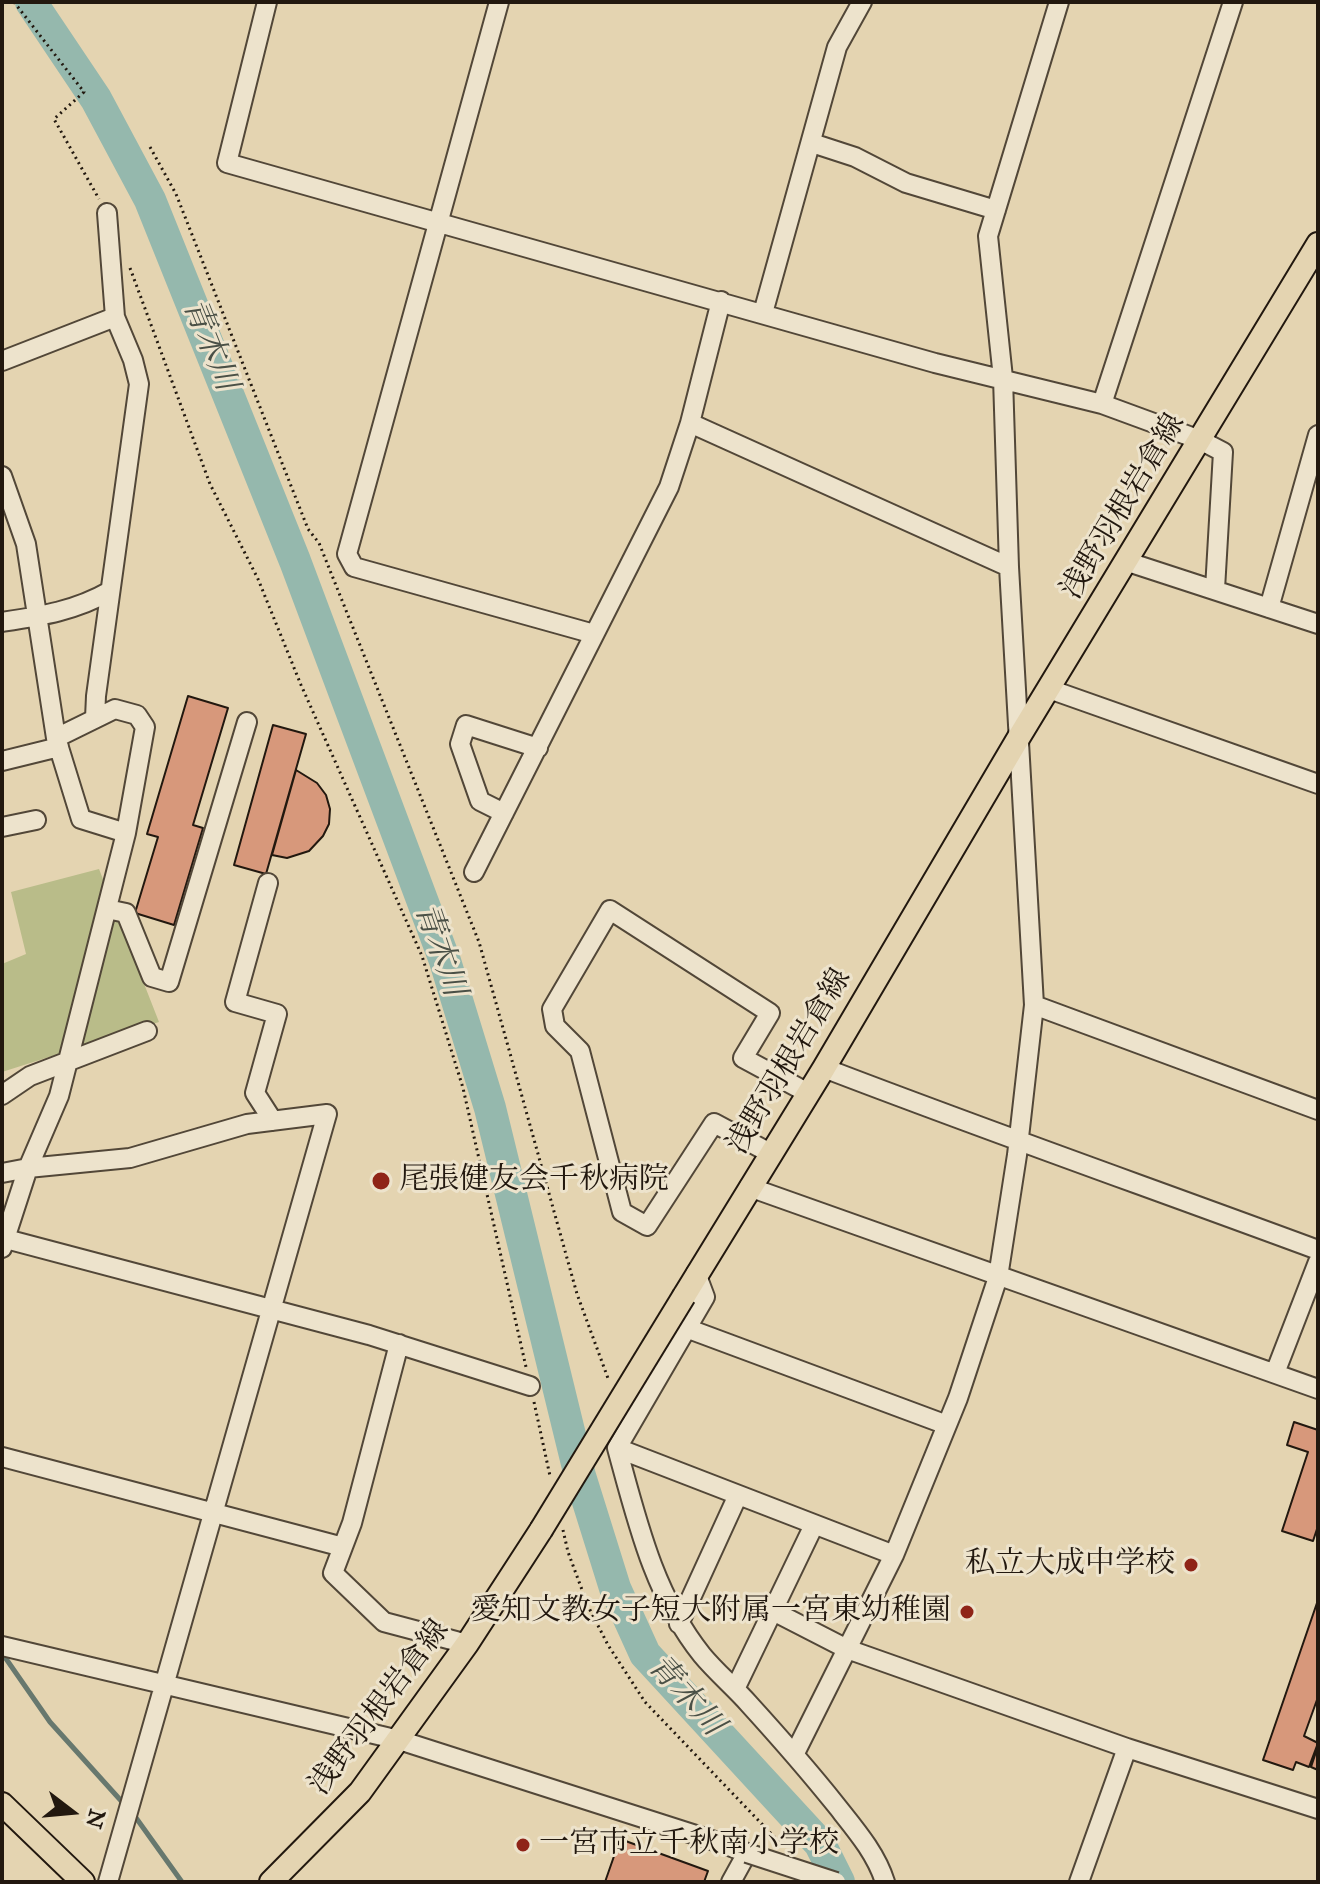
<!DOCTYPE html>
<html>
<head>
<meta charset="utf-8">
<style>
  body { margin:0 }
  #map { position:relative; width:1320px; height:1884px; overflow:hidden; background:#e4d4b1; font-family:"IM FELL Great Primer",serif }
  canvas { display:block }
  .frame { position:absolute; inset:0; border:4px solid #22180f; pointer-events:none }
  .north { position:absolute; left:32px; top:1772px; width:80px; height:80px; -webkit-text-stroke:6px #ede3cc; paint-order:stroke; rotate:106deg; font-size:22px; font-weight:700; line-height:32px; text-align:center; color:#22180f }
  .north::after { content:''; display:block; margin:auto; width:28px; height:36px; background:#22180f; clip-path:polygon(50% 0,100% 100%,50% 72%,0 100%) }
</style>
</head>
<body>
<div id="map">
<canvas width="1320" height="1884"></canvas>
<div class="frame"></div>
<div class="north">N</div>
</div>
<script>
const ctx = document.querySelector('canvas').getContext('2d');
ctx.lineJoin = 'round';
function paint(path, color) {
  ctx.fillStyle = color;
  ctx.fill(path, 'evenodd');
}
function strokePath(path, color, width, dash) {
  ctx.strokeStyle = color;
  ctx.lineWidth = width;
  ctx.lineCap = dash ? 'butt' : 'round';
  ctx.setLineDash(dash || []);
  ctx.stroke(path);
}
function label(font, color, halo, rows, align = 'center') {
  ctx.font = font + ' "IM FELL Great Primer","Noto Serif JP",serif';
  ctx.lineWidth = 6;
  ctx.setLineDash([]);
  ctx.textBaseline = 'middle';
  ctx.strokeStyle = halo;
  ctx.fillStyle = color;
  for (const [text, x, y, turn = 0] of rows) {
    ctx.save();
    ctx.translate(x, y);
    ctx.rotate((+turn || 0) * Math.PI / 180);
    ctx.textAlign = isNaN(turn) ? turn : align;
    if (halo) ctx.strokeText(text, 0, 0);
    ctx.fillText(text, 0, 0);
    ctx.restore();
  }
}
const green = new Path2D(`
  M99 869 159 1022 2 1072V964L26 954 11 892Z`);
const stream = new Path2D(`
  M2 1653 50 1722 124 1804
  M134 1815 182 1882`);
const river = new Path2D(`
  M31 2 96 99 150 200 295 561 445 961 490 1108 580 1476 615 1588 645 1654 820 1844 839 1882`);
const building = new Path2D(`
  M188 696 228 708 193 825 203 828 174 925 135 913 158 837 147 834Z
  M273 725 306 734 266 874 234 865Z
  M296 770 317 783 326 795 330 809 329 824 323 836 309 851 287 858 272 855Z
  M1294 1422 1318 1430V1526L1313 1541 1282 1531 1308 1452 1287 1445Z
  M1318 1600V1697L1304 1736 1318 1743 1309 1767 1296 1762 1293 1770 1263 1760Z
  M1318 1746V1770L1311 1767Z
  M620 1839 708 1871 704 1882H605Z`);
const path = new Path2D(`
  M14 2 84 92 54 119 99 199
  M150 147 176 194 308 529 319 543 479 942 577 1294 609 1381
  M130 268 210 484 258 579 301 685 422 956 463 1088 526 1367
  M534 1402 550 1476
  M563 1530 568 1552 588 1606 608 1645 645 1702 781 1844`);
const minor = new Path2D(`
  M267 2 227 163 935 363 1102 404 1200 440 1223 452 1215 589
  M499 2 347 554 354 567 594 634
  M812 143 855 157 906 183 996 210
  M763 313 837 47 862 2
  M2 361 115 317
  M1102 404 1233 2
  M690 423 1009 567
  M2 476 26 544 56 738 81 819 126 833
  M1125 561 1318 624
  M1269 608 1318 435
  M2 622C41 616 75 611 110 591
  M1049 689 1318 784
  M95 718 96 696 139 384 133 360 115 317 107 213
  M2 761 59 747
  M504 813 480 801 460 744 466 725 538 748
  M2 827 36 820
  M474 872 669 487 690 423 721 301
  M268 883 235 1002 277 1014 255 1093 273 1121
  M107 909 126 913 152 977 169 982 247 722
  M1034 1005 1318 1110
  M824 1068C988 1131 1153 1189 1318 1250
  M2 1095 30 1076 147 1031
  M770 1153 714 1123 647 1226 622 1212 580 1051 555 1026 552 1009 610 910 770 1013 743 1058 808 1093
  M2 1173 28 1168 130 1158 247 1124 327 1114 108 1882
  M749 1187 1318 1389
  M2 1238 369 1335 530 1386
  M2 1248 28 1168 59 1096 126 833 145 727 137 715 115 709 56 738
  M696 1273 705 1297 617 1448C637 1521 654 1595 702 1655 716 1672 734 1687 749 1704 779 1737 808 1770 836 1805 855 1829 876 1853 885 1882
  M686 1328 947 1425
  M399 1344 352 1523 333 1573 384 1622 467 1644
  M1275 1373 1318 1262
  M617 1448 894 1555
  M2 1457 343 1547
  M773 1611 847 1649 1127 1748 1318 1809
  M679 1624 738 1495
  M2 1646 399 1740 724 1844 747 1853 731 1882
  M735 1689 814 1525
  M795 1753 894 1555 958 1398 998 1277 1017 1155 1034 1005 1009 567 1003 378 988 236 1059 2
  M1079 1882 1127 1748`);
const major = new Path2D(`
  M684 1296 824 1068 1019 737 1318 244
  M2 1804 83 1882
  M271 1882 360 1792 467 1644 541 1530`);
const minorBridge = new Path2D(`
  M747 1853 836 1882`);
const majorBridge = new Path2D(`
  M541 1530 684 1296`);
const markers = [
  [381,1181,10,"#8f2418"],
  [1191,1565,8,"#8f2418"],
  [967,1612,8,"#8f2418"],
  [523,1845,8,"#8f2418"]
];
const streetNames = [
  ["浅野羽根岩倉線",1124,507,-59],
  ["浅野羽根岩倉線",790,1062,-59],
  ["浅野羽根岩倉線",380,1708,-53]
];
const poiNames = [
  ["尾張健友会千秋病院",399,1181],
  ["私立大成中学校",1175,1565,"right"],
  ["愛知文教女子短大附属一宮東幼稚園",951,1612,"right"],
  ["一宮市立千秋南小学校",539,1845]
];
const waterNames = [
  ["青木川",209,345,68],
  ["青木川",439,950,71],
  ["青木川",685,1696,48]
];
paint(green, '#b9bc89');
strokePath(stream, '#67786e', 5);
strokePath(river, '#95b8ad', 32);
paint(building, '#d7987b');
strokePath(building, '#22180f', 2);
strokePath(minor, '#524738', 22);
strokePath(major, '#22180f', 26);
strokePath(path, '#22180f', 3, [2, 4]);
strokePath(minor, '#ede3cc', 18);
strokePath(major, '#e4d4b1', 22);
strokePath(minorBridge, '#524738', 22, []);
strokePath(majorBridge, '#22180f', 26, []);
strokePath(minorBridge, '#ede3cc', 18);
strokePath(majorBridge, '#e4d4b1', 22);
for (const [x, y, r, color] of markers) {
  const dot = new Path2D();
  dot.arc(x, y, r, 0, 2 * Math.PI);
  ctx.fillStyle = color;
  ctx.fill(dot);
  strokePath(dot, '#ede3cc', 3);
}
label('30px', '#22180f', '#ede3cc', streetNames);
label('30px', '#22180f', '#ede3cc', poiNames, 'left');
label('italic 32px', '#4a5046', '#ede3cc', waterNames);
</script>
</body>
</html>
